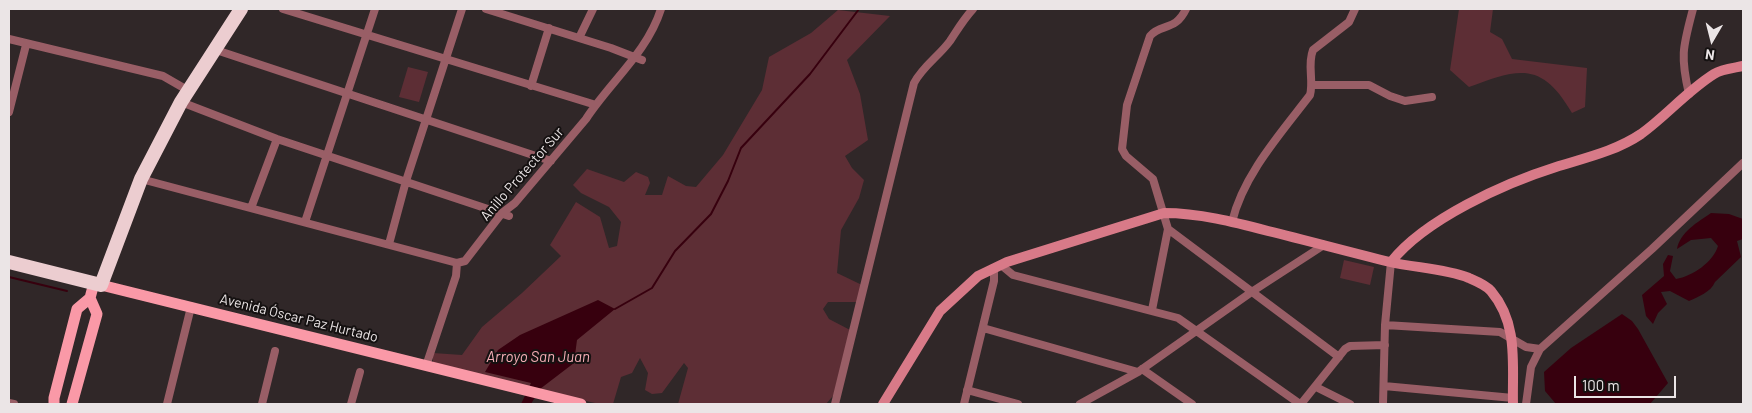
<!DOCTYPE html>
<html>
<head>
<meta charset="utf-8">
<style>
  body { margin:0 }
  #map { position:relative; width:1752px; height:413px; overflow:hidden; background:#302728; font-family:Barlow,sans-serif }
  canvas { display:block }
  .frame { position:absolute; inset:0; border:10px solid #ebe5e6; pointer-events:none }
  .north { position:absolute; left:1687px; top:15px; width:50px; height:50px; -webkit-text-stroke:4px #151111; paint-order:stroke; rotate:188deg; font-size:14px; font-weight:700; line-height:20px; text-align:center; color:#ebe5e6 }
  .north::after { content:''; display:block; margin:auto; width:18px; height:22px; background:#ebe5e6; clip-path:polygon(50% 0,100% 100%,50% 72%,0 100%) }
  .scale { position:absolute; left:1574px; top:376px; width:102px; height:22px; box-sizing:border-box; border:2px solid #ebe5e6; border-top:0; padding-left:6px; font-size:15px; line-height:18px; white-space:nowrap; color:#ebe5e6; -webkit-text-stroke:4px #151111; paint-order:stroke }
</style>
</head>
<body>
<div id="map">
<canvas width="1752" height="413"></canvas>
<div class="frame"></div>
<div class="north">N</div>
<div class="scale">100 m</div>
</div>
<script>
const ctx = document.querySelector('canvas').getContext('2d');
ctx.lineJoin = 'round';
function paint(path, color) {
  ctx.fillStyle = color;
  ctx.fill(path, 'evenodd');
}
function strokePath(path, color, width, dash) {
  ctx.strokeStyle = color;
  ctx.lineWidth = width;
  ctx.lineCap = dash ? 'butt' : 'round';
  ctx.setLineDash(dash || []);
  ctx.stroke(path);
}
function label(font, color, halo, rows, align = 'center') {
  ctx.font = font + ' Barlow,sans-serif';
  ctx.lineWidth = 4;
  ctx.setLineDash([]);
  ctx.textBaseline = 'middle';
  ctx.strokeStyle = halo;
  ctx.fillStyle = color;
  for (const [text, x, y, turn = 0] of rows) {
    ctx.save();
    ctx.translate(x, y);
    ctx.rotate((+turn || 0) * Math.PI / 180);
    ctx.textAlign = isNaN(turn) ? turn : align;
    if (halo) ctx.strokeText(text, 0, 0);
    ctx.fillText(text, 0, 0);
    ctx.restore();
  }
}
const green = new Path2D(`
  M1459 9H1493L1490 32 1502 39 1512 59 1587 68 1585 107 1572 113C1542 61 1519 68 1469 87L1450 70Z
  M838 10 890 16 847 60 860 94 868 140 845 156 852 168 864 180 859 198 841 230 837 273 862 285 857 302H828L823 309 829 319 852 331 839 389 826 404H678L688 368 684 363 662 393 652 394 645 390 648 373 640 358 632 373 621 377 613 404H600L553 394 433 365V353L462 355 482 327 522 293 561 256 550 245 576 202 600 217 609 248 617 246 621 222 609 207 581 193 573 185 587 169 624 182 636 172 648 177 650 183 645 195H662L668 176 686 186 696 187 723 155 762 90 769 57 811 33Z
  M408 67 428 72 419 102 399 97Z
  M1344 260 1374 267 1370 285 1340 278Z`);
const water = new Path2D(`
  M1711 213 1729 214 1743 219V239L1737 241 1741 257 1715 282C1711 292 1698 297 1689 301L1670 291 1661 292 1667 304 1658 313 1653 324 1646 316 1642 295 1664 276 1663 264 1668 255 1673 256 1670 271 1676 279C1693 276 1713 262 1718 246L1711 238 1691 240 1677 249C1680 232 1698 222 1711 213Z
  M598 300 615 309 577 340 574 363 540 389 531 404H521L531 383 485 372 498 350 520 335Z
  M1622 314 1632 321 1638 329 1668 383 1650 404H1556L1545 391 1544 372 1571 348Z`);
const stream = new Path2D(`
  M9 277 67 291
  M615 309 652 288 675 251 711 214 728 181 741 148 810 74 859 9`);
const street = new Path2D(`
  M283 9 596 105
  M486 9 611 48 642 60
  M579 38 593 9
  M9 39 163 76 189 91
  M213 49 551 161
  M1313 85H1369L1390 96 1405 101 1432 97
  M531 86 549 28
  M1689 94C1680 55 1683 47 1693 9
  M181 102 277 139 509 216
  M9 112 26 45
  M141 179 457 263
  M251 208 277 139
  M305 222 375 9
  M1232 222C1243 175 1281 133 1310 95 1314 80 1307 65 1313 50L1349 22 1355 9
  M1168 229 1153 179 1126 156 1122 149 1127 105 1150 36C1161 23 1175 32 1186 9
  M389 244 406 181 462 9
  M1001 265 1013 275 1178 318 1300 404
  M1152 310 1168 229 1339 357
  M1385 325 1500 332 1526 347 1540 349
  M983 328 1138 372
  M426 366 456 276 457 263 465 261 502 213 515 203 586 119C610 82 647 53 661 9
  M1142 369 1192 404
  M1384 386 1513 398
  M1316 387 1350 404
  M967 390 1018 404
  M9 403 14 404
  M167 404 191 307
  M262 404 275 351
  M351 404 360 372
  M835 404 914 83C923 66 939 56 950 41 958 29 963 20 973 9
  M964 404 994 281V268
  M1080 404 1138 372 1253 291 1324 245
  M1301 404 1345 349 1350 346 1385 345
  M1383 404 1385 325 1391 262
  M1526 404 1531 367 1540 349 1652 249 1743 163`);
const secondary = new Path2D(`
  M1391 262C1425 219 1505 183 1556 167 1585 158 1616 151 1641 134 1666 116 1687 91 1714 74 1722 69 1734 68 1743 66
  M883 404 940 311 978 276 1007 262 1164 213C1199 213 1234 222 1268 231 1309 241 1349 252 1390 262 1415 268 1444 268 1469 278 1476 281 1486 285 1491 291 1519 324 1512 365 1513 404`);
const primary = new Path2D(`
  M101 285 581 404
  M54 404V398L77 309 90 298 94 283
  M72 404 97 314 90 298`);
const highway = new Path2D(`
  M9 262 101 285 141 179 181 102 241 9`);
const streetNames = [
  ["Anillo Protector Sur",522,174,-49],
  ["Avenida Óscar Paz Hurtado",299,318,14]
];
const waterNames = [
  ["Arroyo San Juan",538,357]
];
paint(green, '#5d2e35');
paint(water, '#37000e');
strokePath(stream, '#37000e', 2);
strokePath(street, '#995e66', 8);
strokePath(secondary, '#d87a88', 10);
strokePath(primary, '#fa99a7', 11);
strokePath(highway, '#eccdd0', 14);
label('14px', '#ebe5e6', '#151111', streetNames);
label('italic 15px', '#f5adb5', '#151111', waterNames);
</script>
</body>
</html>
